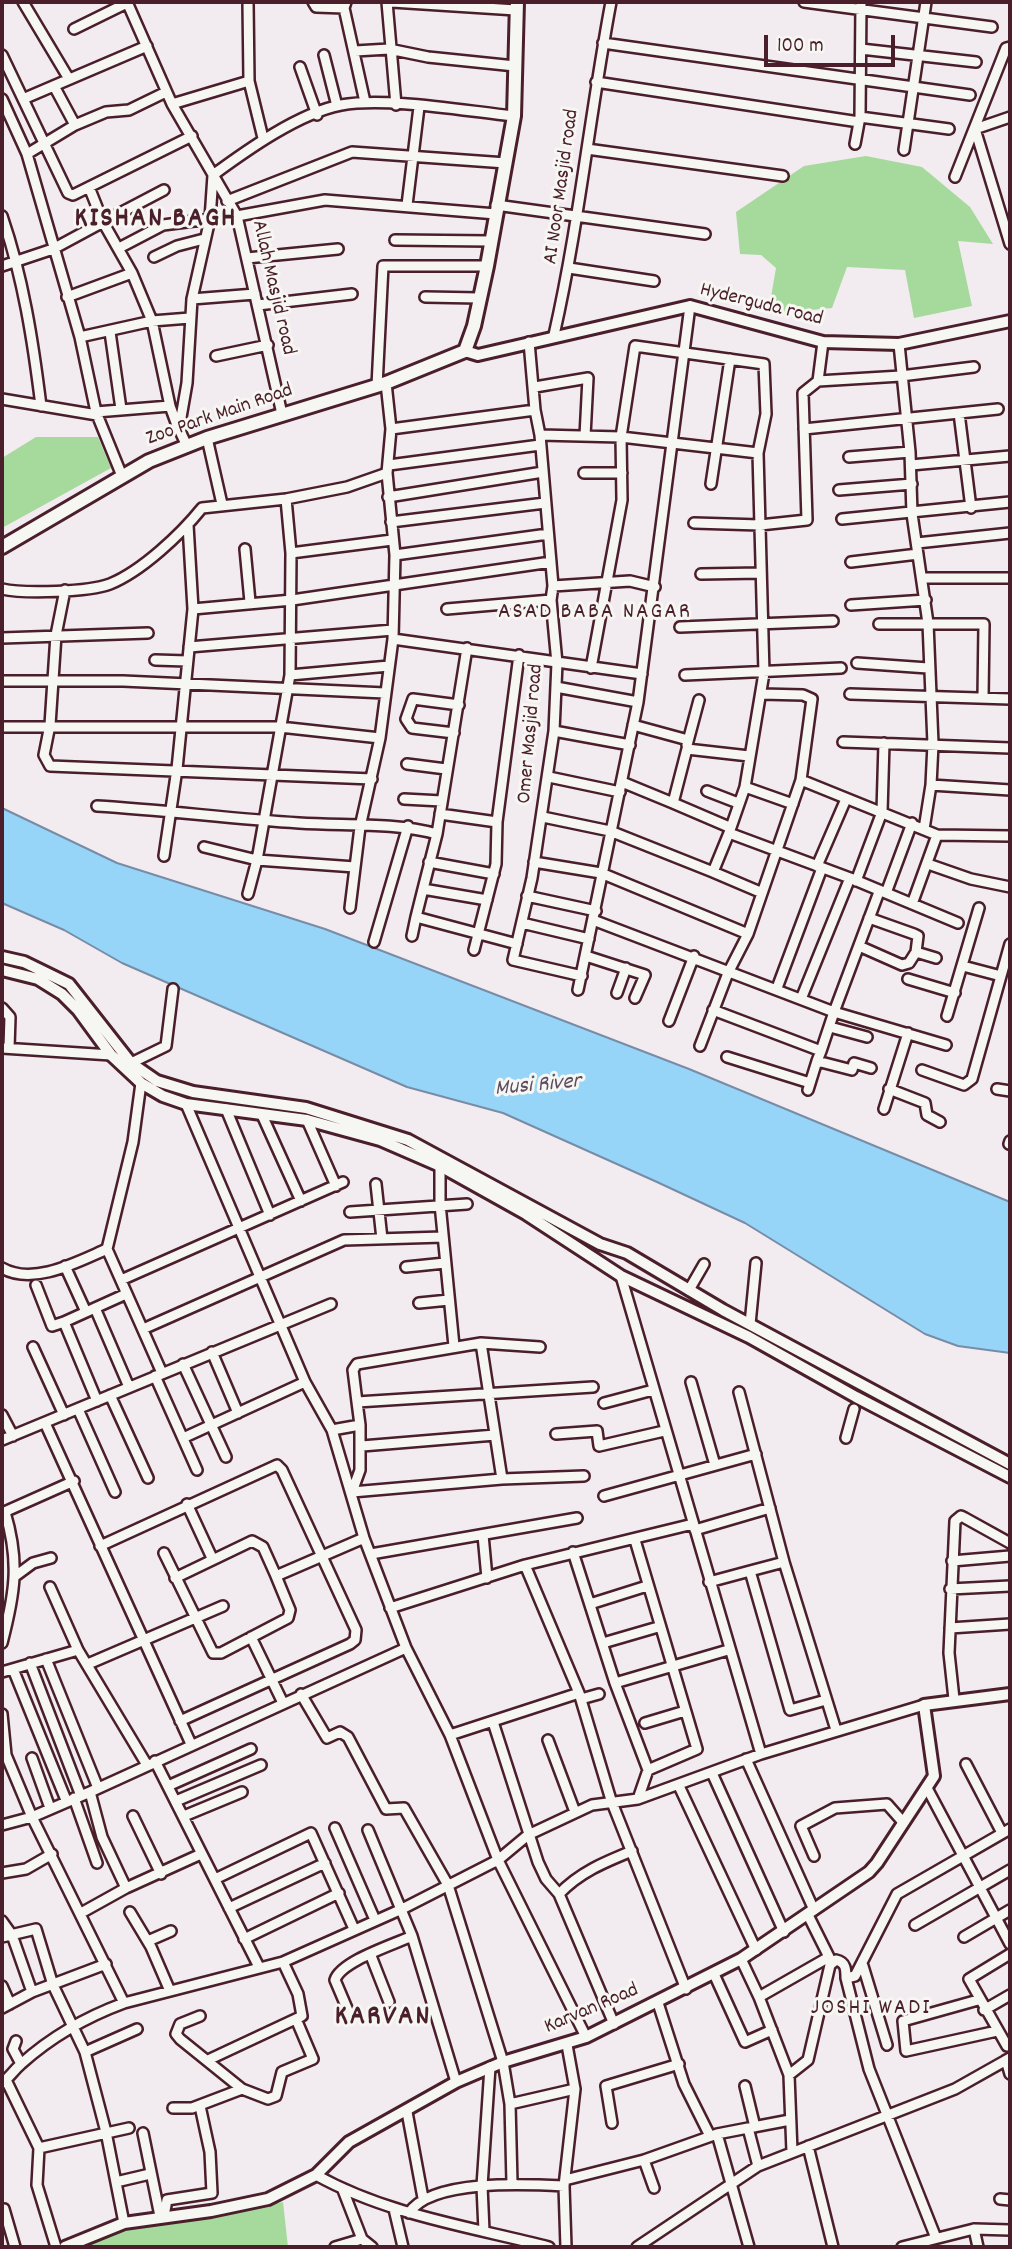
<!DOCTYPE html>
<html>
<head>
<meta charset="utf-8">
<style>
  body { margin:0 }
  #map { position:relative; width:1012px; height:2249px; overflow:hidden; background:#f2ebf0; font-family:Dekko,sans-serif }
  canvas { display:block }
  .frame { position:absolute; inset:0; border:4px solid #4a1f2b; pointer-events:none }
  .scale { position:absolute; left:764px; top:35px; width:131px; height:32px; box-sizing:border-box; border:4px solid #4a1f2b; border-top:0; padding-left:9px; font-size:21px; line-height:24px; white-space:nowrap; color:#4a1f2b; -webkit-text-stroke:5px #f6f6f2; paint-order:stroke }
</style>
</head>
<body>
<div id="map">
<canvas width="1012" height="2249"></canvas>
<div class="frame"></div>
<div class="scale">100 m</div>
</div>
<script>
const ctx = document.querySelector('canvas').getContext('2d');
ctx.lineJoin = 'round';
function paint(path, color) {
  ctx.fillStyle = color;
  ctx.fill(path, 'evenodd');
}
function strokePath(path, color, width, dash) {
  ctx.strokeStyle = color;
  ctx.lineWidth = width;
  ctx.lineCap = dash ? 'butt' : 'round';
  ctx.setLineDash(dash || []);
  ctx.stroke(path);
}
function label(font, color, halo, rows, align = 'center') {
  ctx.font = font + ' Dekko,sans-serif';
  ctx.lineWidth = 6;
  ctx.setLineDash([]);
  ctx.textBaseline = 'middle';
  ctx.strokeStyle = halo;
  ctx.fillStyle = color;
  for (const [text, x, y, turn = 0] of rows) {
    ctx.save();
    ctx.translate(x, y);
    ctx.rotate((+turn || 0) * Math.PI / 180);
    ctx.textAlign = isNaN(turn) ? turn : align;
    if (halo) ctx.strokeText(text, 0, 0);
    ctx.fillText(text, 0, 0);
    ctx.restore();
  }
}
const green = new Path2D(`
  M866 156 922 167 970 207 993 244 958 241 972 306 914 318 905 270 847 267 832 308 768 314 776 268 761 255 740 254 736 212 804 166Z
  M36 437H98L111 468 2 528V458Z
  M283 2202 288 2247H77L127 2228 216 2217Z`);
const water = new Path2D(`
  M2 808 117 863 325 929 689 1069 1010 1202V1353L958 1346 925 1334 745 1223 657 1182 503 1113 407 1087 122 963 64 930 2 903Z`);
const minor = new Path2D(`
  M23 2 69 79
  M127 2 172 104 237 216 282 414
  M248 2 249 81 263 138
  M313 2 316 7 344 8
  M346 2 344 8 365 102
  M387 2 396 105
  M392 2 516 10
  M804 2 992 27
  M74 29 127 3
  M603 43 970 95
  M861 49 976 62
  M355 51 389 49 428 57 515 66
  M2 55 23 99 147 46
  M324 55 337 106
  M300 67 317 115
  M596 82 859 122
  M54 86 75 125
  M2 99 27 154
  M23 99 68 193 73 195 192 136
  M172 104 249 81
  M860 117 949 129
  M1010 117 975 129 1010 244
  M855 144 860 117 861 2
  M587 149 783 176
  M904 150 926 2
  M955 177 1006 48 1010 47
  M164 190 103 222 132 273 152 321 190 318
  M227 201 352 152 506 163
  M407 205 419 107
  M496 205 705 234
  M2 216C23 277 33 341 41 406
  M237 216 325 200 496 214
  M395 240 490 241
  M119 248 163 225 210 219
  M154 257 177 246 204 239
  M247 258 338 249
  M2 266 53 249 103 222 89 187
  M569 268 654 281
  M67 297 132 273
  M425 297 479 298
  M192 299 255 294
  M258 305 352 294
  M110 332 121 409
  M554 335C579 225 590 113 611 2
  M80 337 152 321 170 406 178 428
  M529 342 535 410 540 435 553 586 551 600 557 663 554 731 532 878 513 960 582 976
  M899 344 910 452 912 514 928 623 933 744 931 785 924 829
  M216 356 268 345
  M818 381 901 376 974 367
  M377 386 383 266H487
  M535 387 588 378 585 436
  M2 399 97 415
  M96 412 170 406
  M959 413 971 508
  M391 429 535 410
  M804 429 998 409
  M540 435 621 437 758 453
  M207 438 222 504
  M187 446 179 429 187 383 192 299 210 219 213 175C247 150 299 113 341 105 388 97 464 111 514 116
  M849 457 910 452
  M389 465 540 445
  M911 465 1010 456
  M584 473H622
  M122 476 96 412 80 337 27 154 75 125 106 112 129 110 166 92
  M711 484 730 359
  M839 490 912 484
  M388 497 543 472
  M842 519 1010 502
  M391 522 545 503
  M694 523 760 525 807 520 803 393 818 381 823 342
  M917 543 1010 533
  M245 549 250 602
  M291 553 392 540
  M395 555 548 534
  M851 562 918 554
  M701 574 761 573
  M922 578H1010
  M553 586 630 581 655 587
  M2 589C25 594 89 592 110 584 142 571 181 534 202 508L286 499 347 487 387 473
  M65 590 56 635 50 725 44 755 50 766 372 779
  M851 605 926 600
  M193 609 292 600 551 562
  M447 609 551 600
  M879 624H984L983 698
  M680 627 833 621
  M2 638 148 633
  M393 639 642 674
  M189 647 393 630
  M467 648 437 834 423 889 487 900
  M155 660 187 661
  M857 663 928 668
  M591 668 622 500 621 437 635 346 764 364 766 414 758 453 764 673 745 787 729 833
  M290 675 389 666
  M685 675 841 668
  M2 681H123L385 693
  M556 687 638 702
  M850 694 1010 699
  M633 725 688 740
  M2 727H280L380 738
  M554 731 630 745
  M454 733 412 728 406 719 413 699 459 705
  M843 742 1010 748
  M687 745 699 700
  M407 764 446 769
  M549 777 620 792
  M801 780 937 835 1010 836
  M622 782 673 803
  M931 785 1010 790
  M745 787 793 804
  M707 791 738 803
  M404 799 442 801
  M97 806C165 810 232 819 299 823 345 826 393 822 437 834
  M440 814 497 822
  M543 817 610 831 713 872
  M729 827 673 803 687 749 749 756
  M204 847 257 860 355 867
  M164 856 177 769 193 609 188 525
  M429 862 494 874
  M534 862 601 873 748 934
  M928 864 971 879 1010 887
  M817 866 846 799
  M856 881 882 812 884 743
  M423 889 416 917 517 944
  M760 892 713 872 729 833 850 878 958 923
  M886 893 912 823
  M248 894 257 860 290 675 291 553 286 499
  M527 896 596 911
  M912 904 937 835
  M350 908 360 827 380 738 393 639 395 555 387 473 391 429 386 383
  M869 918 914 934 918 936 916 952 936 958
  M593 920 834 1012 879 892
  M522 923 589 939
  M412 936 416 917
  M374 942 408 826
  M859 946 902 965 909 963 916 952
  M474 950 496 864 497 822 519 655
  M586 956 645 975 635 998
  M963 966 1001 976
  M908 979 955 993
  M777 988 822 868
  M578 990 638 702 690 306
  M617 993 626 968
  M801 999 850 878
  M2 1008 10 1017 9 1048
  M713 1010 821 1051 834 1012 946 1045
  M947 1016 979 908
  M669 1021 694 956
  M830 1027 867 1037
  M700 1046 728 973 748 934 801 780 812 699 803 695 761 694
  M2 1048 111 1055
  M821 1051 817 1061 852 1070 854 1063 871 1068
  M727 1057 810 1083
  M129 1064 166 1046 173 989
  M922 1070 964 1085 972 1079 1010 944
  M141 1083 133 1142 107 1249 162 1373
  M889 1089 925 1103 927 1115 940 1122
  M997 1089 1010 1091
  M808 1090 817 1061
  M186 1104 305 1382 332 1430 364 1538 406 1648 450 1735 498 1860 586 2037
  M226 1109 270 1215
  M884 1109 908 1033
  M262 1115 301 1201
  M307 1120 336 1186
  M1009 1144 1010 1141
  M440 1166V1204L454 1346
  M376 1184 382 1239
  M350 1212 467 1204
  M65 1266 86 1312
  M406 1267 445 1263
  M2 1268C33 1286 77 1262 107 1249
  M621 1276 761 1754
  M121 1280 343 1182
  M36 1285 52 1326 64 1322
  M689 1290 704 1264
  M419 1303 449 1300
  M95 1308 129 1387
  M750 1324 756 1263
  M143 1329 344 1240 443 1237
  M481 1343 502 1479
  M33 1347 64 1415
  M212 1352 238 1413
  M183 1364 226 1457
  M155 1376 197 1470
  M691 1382 715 1465
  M739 1392 784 1562 836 1730
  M110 1395 148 1478
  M97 1401 64 1322 126 1294
  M357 1402 353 1370 357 1364 481 1343 540 1347
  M604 1403 653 1390
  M78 1409 115 1492
  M2 1415 13 1436
  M45 1423 191 1744
  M360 1425V1470L352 1492 502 1479 584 1476
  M332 1430 360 1425 357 1402 593 1387
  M556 1434 597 1431 599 1446 664 1431
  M183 1438 305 1382
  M846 1438 854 1409
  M2 1440 331 1304
  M362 1446 495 1435
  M604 1496 756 1454
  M187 1504 212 1558
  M2 1513 74 1481
  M695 1530 770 1508
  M483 1535 487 1578
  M635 1540 697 1749 648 1770 638 1799
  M100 1546 277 1465 282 1470 356 1630 355 1640 350 1644 180 1721
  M573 1552 615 1683 648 1770
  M164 1553 213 1653H221L288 1618 290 1610 276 1576
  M371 1554 577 1518
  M952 1561 1010 1556
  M525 1565 579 1693 611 1800 686 1989
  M750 1571 784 1562
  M14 1577 33 1563 51 1558
  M175 1578 252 1541 263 1547 276 1576 364 1538
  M709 1582 750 1571 790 1710 826 1700
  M50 1587 78 1650 147 1765
  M950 1589 1010 1586
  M590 1604 647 1586
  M390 1608 525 1565 693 1524
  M950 1628 1010 1624
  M251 1637 283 1703
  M2 1643C15 1593 20 1562 5 1512
  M603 1643 658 1627
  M46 1659 98 1788
  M30 1663 81 1796
  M88 1664 223 1606
  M13 1669 66 1800
  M2 1672 78 1650
  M615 1683 728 1650
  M301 1694 327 1738 340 1732 348 1737 386 1809 404 1808 448 1885 503 2062 510 2104 512 2183
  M581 1699 599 1694
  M954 1699 949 1653 955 1521 961 1516 965 1518 1010 1543
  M2 1714 6 1755 32 1817 124 2003
  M493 1722 538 1862 546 1879 559 1894 614 2024
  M645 1723 685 1711
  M450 1735 579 1693
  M548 1740 575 1812
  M32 1758 50 1808
  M746 1759 814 1910
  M155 1761 259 1967
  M966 1764 1002 1833
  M712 1773 784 1932
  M168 1786 251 1749
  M679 1786 756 1950
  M927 1788 1010 1944
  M90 1792 102 1837 126 1888
  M74 1798 97 1863
  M176 1801 261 1765
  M133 1816 161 1874
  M184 1816 242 1792
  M2 1825 32 1817 90 1792 406 1648
  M335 1828 375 1920
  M368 1830 412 1936 456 2082
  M814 1856 801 1826 835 1808 887 1804 902 1821
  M2 1873 26 1869 52 1854
  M215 1879 311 1833 354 1929
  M559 1894C580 1872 605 1862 632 1851
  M229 1908 325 1863
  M130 1912 151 1947 170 1991
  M81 1913 126 1888 201 1854
  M2 1921 12 1935 32 1992
  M915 1925 1010 1870
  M2 1937 36 1929 53 1985 85 2052 106 2132 124 2223
  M964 1937 1010 1910
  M244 1939 339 1893
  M148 1941 171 1931
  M371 1956 389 2002
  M741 1959 759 1997 829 1957 808 1915
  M863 1966 887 2045
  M714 1974 745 2042 772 2030
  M846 1978 869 2069 936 2238
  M2 1986 10 2004
  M759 1997 789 2075
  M978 2000 903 2021 906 2051 997 2031
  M658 2003 684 2084 710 2136
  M2 2008 32 1992 106 1964
  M984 2010 1010 1995
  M349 2013 335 1980C341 1961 393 1945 412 1936
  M200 2016 180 2024 176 2034 180 2039 242 2089 268 2099 276 2096 282 2072 313 2059 296 2019
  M16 2041 13 2049 21 2064
  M1007 2046 969 1979 1010 1954
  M85 2052 137 2029
  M208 2060 302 2016 298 1994 283 1962
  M1006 2060 1010 2074
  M6 2080 39 2148 129 2128
  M2 2083C9 2078 14 2070 21 2064 51 2037 86 2017 124 2003L283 1962 402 1909 498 1860 528 1835 592 1805 638 1799 761 1754 924 1705
  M745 2086 755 2127
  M510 2104 575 2089
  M173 2108H192L242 2089
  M407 2112 423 2198
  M612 2123 606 2086 679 2064
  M143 2133 160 2216
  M717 2134 749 2247
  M808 2146 833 2247
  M39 2148 37 2185 56 2247
  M792 2152 789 2075 808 2060 830 1965 836 1960C846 1962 846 1970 846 1978L855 1976 897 1894 1010 1829
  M644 2160 654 2188
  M758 2166 748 2128 790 2120
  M316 2175C388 2215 471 2227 549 2247
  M565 2180 644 2160 717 2134 748 2128
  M116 2182 150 2174
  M343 2190 362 2239 372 2247
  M1000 2199 1010 2200
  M2 2209H4L15 2247
  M394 2209 403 2247
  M409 2213C431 2179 526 2184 564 2186
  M164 2216 167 2200 212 2193 210 2152 200 2106
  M974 2229 978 2247
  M484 2231 482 2186 490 2067
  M335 2247 362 2239
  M566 2247 564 2186 575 2089 567 2045
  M637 2247 758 2166 955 2089 1010 2058
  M902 2247 974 2229 1010 2230`);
const tertiary = new Path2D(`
  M465 351 478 355 690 306 823 342 899 344 1010 321
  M2 957 24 962 69 984 131 1063 157 1081 193 1092 306 1108 408 1140 600 1244 627 1253 723 1310 1010 1464
  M2 970 38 979 62 994 78 1010 111 1055 141 1083 163 1096 186 1104 307 1120 380 1140 440 1166 526 1214 621 1276 749 1337 856 1397 1010 1477
  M65 2247 124 2223 211 2211 268 2199 316 2175 349 2142 456 2082 503 2062 586 2037 741 1959 869 1872 877 1863 934 1776 924 1705 1010 1694`);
const secondary = new Path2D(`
  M2 547 149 461 207 438 386 383 465 351 474 326 487 266 514 116 517 2`);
const streetNames = [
  ["AI Noor Masjid road",563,187,-82],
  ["Allah Masjid road",272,288,77],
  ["Hyderguda road",761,306,14],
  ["Zoo Park Main Road",220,416,-19],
  ["Omer Masjid road",532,734,-85],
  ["Karvan Road",592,2010,-23]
];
const neighbourhoodNames = [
  ["ASAD BABA NAGAR",595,614],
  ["JOSHI WADI",871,2010]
];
const waterNames = [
  ["Musi River",538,1087,-5]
];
const districtNames = [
  ["KISHAN BAGH",156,221],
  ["KARVAN",383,2019]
];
paint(green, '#a6da9c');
paint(water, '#96d5f8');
strokePath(water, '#788ca6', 2);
strokePath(minor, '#4a1f2b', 14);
strokePath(tertiary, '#4a1f2b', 16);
strokePath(secondary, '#4a1f2b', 18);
strokePath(minor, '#f6f6f2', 9);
strokePath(tertiary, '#f6f6f2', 10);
strokePath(secondary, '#f6f6f2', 12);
label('21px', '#4a1f2b', '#f6f6f2', streetNames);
ctx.letterSpacing = '2px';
label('23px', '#4a1f2b', '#f6f6f2', neighbourhoodNames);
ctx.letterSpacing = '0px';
label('italic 23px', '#5d4c5e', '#f6f6f2', waterNames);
ctx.letterSpacing = '2px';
label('bold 28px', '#4a1f2b', '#f6f6f2', districtNames);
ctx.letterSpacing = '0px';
</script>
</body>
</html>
